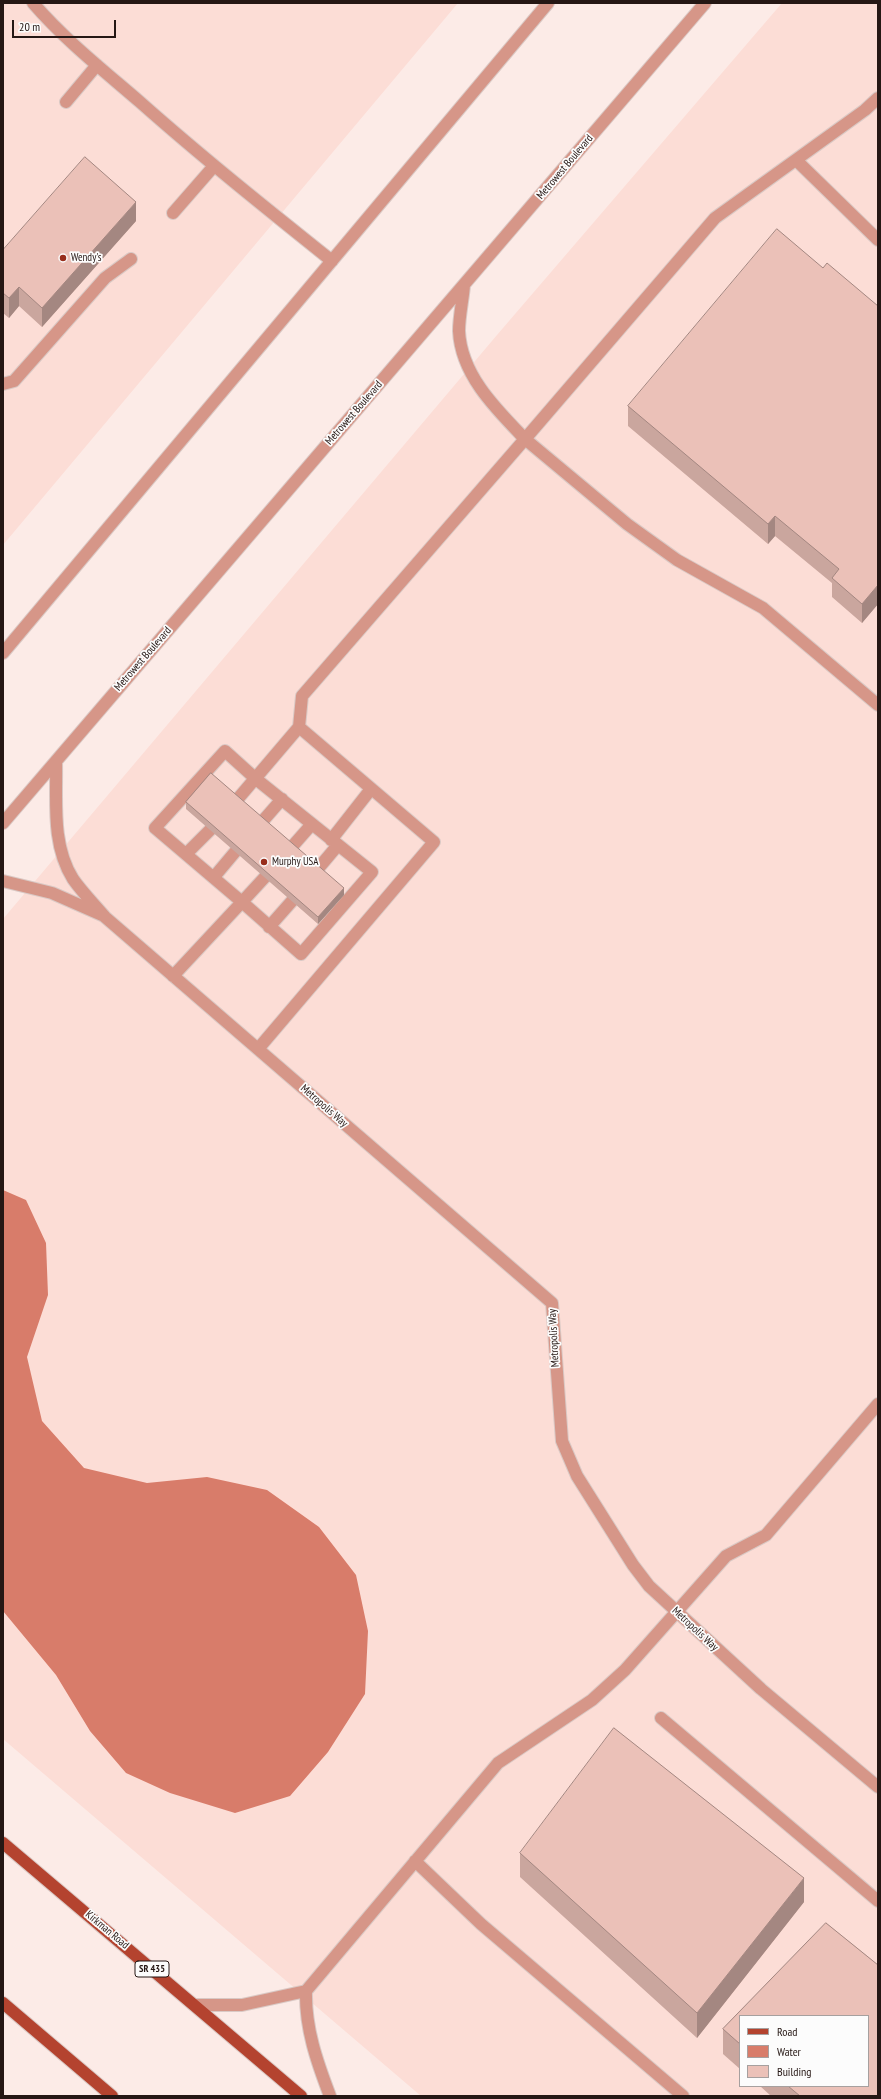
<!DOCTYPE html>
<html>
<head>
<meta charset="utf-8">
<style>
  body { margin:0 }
  #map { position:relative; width:881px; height:2099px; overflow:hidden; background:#fcebe7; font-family:"PT Sans Narrow",sans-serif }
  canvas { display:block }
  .frame { position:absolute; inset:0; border:4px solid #251714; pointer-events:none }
  .legend { position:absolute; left:739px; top:2015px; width:130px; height:72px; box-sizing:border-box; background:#fcfcfc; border:1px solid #a6a09f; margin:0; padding:5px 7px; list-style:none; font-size:12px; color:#251714 }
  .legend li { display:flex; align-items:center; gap:8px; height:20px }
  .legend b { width:20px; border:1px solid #a6a09f }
  .scale { position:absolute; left:12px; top:20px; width:104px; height:18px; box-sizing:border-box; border:2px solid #251714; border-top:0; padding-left:5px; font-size:12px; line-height:14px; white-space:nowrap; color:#251714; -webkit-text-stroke:3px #fcfcfc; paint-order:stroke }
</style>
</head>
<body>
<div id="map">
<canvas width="881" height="2099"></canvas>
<div class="frame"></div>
<ul class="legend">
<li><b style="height:5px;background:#b4432f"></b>Road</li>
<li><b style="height:11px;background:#d87c6a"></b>Water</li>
<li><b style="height:11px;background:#ebc1b8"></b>Building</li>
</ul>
<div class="scale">20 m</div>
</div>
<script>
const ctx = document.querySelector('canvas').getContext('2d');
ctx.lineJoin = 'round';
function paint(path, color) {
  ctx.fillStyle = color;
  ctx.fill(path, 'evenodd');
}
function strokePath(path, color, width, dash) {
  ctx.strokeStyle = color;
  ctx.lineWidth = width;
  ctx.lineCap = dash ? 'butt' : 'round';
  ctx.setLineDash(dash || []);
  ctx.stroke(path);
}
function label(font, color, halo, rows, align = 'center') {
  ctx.font = font + ' "PT Sans Narrow",sans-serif';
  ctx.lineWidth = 3.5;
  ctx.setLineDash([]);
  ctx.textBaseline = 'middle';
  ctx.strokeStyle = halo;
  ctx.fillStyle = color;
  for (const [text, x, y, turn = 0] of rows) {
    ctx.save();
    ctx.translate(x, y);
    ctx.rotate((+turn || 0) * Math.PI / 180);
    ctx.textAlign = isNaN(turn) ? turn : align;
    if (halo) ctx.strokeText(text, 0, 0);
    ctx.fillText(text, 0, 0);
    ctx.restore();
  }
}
const built = new Path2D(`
  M3 3H458L3 545Z
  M782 3H878V2096H421L3 1739V919L497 335ZM740 2016H868V2086H740Z`);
const water = new Path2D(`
  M3 1190 26 1200 46 1243 48 1295 27 1357 42 1421 84 1468 147 1483 207 1477 267 1490 319 1527 356 1575 368 1631 365 1694 328 1752 290 1796 235 1813 170 1793 126 1773 90 1731 56 1675 3 1611Z`);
const minor = new Path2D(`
  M33 3C65 40 103 70 140 102 202 157 267 209 332 261
  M66 102 97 65
  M796 160 878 240
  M173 213 214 166
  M464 285C463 299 459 316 459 331 461 375 496 409 525 439L715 218 865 110 878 98
  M3 384 14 381 105 278 131 259
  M3 653 548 3
  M56 761C57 800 51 844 73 879 82 892 94 904 105 917L552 1303 562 1441 577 1476 633 1565 649 1586 761 1689 878 1787
  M236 801 299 727
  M3 823 705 3
  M261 823 282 799
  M331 840 371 789
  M290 849 312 824
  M186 854 210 830
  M316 871 338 845
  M214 877 235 852
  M3 881 52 893 102 915
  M269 927 292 901
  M173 976 242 902 301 954 372 872 256 779 225 751 155 828 242 902 265 877
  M258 1049 434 842 299 727 302 696 525 439 627 524 677 560 763 608 878 705
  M661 1718 878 1901
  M415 1861 481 1924 683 2096
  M306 1991 498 1763 592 1700 625 1670 726 1556 766 1535 878 1404
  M195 2005H242L306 1991C305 2028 317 2062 330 2096`);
const major = new Path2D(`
  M3 1843 301 2096
  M3 2003 112 2096`);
const wall = new Path2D(`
  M136 221 42 327 19 306 9 318 3 313V250Z
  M823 268 878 306V604L862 623 832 597V583L775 536 768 544 628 426V406Z
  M186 802 344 895 318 924 186 809Z
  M520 1853 804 1902 697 2038 520 1877Z
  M826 1923 878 1965V2096H771L760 2086H868V2016H740V2069L723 2054V2029Z`);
const shadedWall = new Path2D(`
  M136 202V221L42 327V308Z
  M19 287V306L9 318V298Z
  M775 516V536L768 544V524Z
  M878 585V604L862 623V604Z
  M344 888V895L318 924V917Z
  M804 1878V1902L697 2038V2013Z`);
const building = new Path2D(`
  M85 157 136 202 42 308 19 287 9 298 3 293V250Z
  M777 229 823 268 827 263 878 306V585L862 604 832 578 839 569 775 516 768 524 628 406Z
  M211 773 344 888 318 917 186 802Z
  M614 1728 804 1878 697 2013 520 1853Z
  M826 1923 878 1965V2096H800L788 2086H868V2016H740V2044L723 2029Z`);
const markers = [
  [63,258,4,"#982e1c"],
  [264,862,4,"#982e1c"]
];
const shields = [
  [152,1969,34]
];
const shieldNames = [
  ["SR 435",152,1969]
];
const streetNames = [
  ["Metrowest Boulevard",565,167,-50],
  ["Metrowest Boulevard",354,413,-49],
  ["Metrowest Boulevard",143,659,-49],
  ["Metropolis Way",324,1106,41],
  ["Metropolis Way",554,1338,-93],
  ["Metropolis Way",695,1629,43],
  ["Kirkman Road",107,1930,40]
];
const poiNames = [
  ["Wendy's",71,258],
  ["Murphy USA",272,862]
];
paint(built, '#fcddd6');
paint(water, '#d87c6a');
strokePath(minor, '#dac9c5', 14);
strokePath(major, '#dac9c5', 14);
strokePath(minor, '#d69688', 12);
strokePath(major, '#b4432f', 12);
paint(wall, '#caa69e');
paint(shadedWall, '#a48781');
paint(building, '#ebc1b8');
strokePath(building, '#a48781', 1);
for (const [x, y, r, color] of markers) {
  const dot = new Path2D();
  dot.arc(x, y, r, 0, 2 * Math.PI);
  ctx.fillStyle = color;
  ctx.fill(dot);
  strokePath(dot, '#fcfcfc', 1.5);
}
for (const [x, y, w] of shields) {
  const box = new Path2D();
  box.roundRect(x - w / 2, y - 8, w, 16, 3);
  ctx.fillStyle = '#fcfcfc';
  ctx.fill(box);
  strokePath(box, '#251714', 1);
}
label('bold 10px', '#251714', null, shieldNames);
label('11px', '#251714', '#fcfcfc', streetNames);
label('11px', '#251714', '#fcfcfc', poiNames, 'left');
</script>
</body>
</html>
